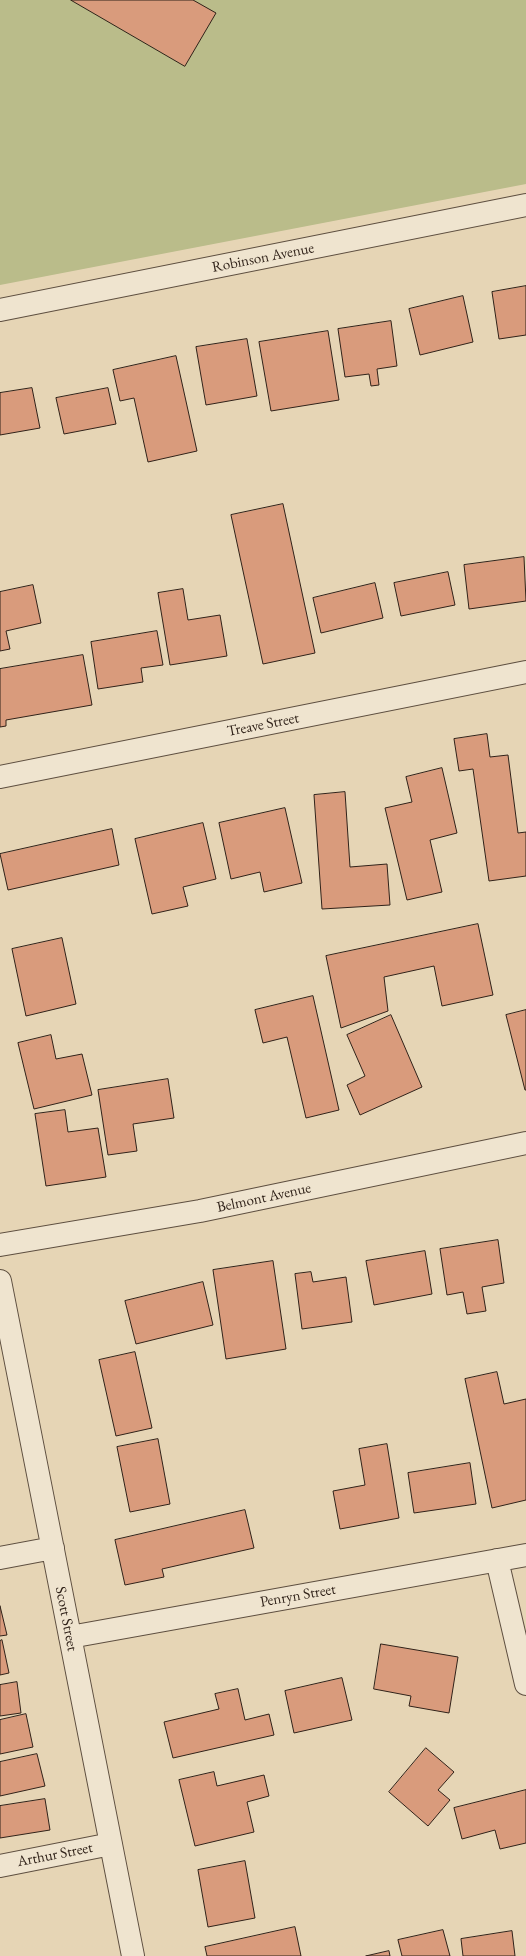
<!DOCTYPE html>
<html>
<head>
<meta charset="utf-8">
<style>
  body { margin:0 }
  canvas { display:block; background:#e6d5b5 }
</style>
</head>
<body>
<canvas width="526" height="1956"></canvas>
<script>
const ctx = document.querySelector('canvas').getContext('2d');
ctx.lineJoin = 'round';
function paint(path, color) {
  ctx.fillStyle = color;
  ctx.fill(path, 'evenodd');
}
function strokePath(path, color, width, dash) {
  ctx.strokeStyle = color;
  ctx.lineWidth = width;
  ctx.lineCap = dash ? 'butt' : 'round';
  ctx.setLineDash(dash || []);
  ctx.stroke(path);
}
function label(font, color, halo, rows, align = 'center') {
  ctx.font = font + ' "EB Garamond",serif';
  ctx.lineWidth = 3;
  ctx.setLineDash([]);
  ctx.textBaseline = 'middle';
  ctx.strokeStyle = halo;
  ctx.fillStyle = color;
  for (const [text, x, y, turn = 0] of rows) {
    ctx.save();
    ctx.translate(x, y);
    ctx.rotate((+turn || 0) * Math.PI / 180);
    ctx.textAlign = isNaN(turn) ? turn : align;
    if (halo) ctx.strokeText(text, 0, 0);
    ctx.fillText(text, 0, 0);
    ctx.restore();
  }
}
const green = new Path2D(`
  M0 0H526V184L0 285Z`);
const building = new Path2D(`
  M71 0H193L216 13 185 66Z
  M526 286V335L499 339 492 292Z
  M463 296 473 342 420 355 409 309Z
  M391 321 397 366 377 369 379 385 371 386 369 374 345 377 338 329Z
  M328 331 339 400 271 411 259 342Z
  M247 339 257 396 206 405 196 347Z
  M176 356 197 451 148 462 134 398 120 401 113 370Z
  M32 388 40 428 0 435V393Z
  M108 388 116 424 64 434 56 398Z
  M283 504 315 653 263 664 231 515Z
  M524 557 526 601 469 609 464 565Z
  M448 572 455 605 401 616 394 583Z
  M375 583 383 618 321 633 313 598Z
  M33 585 41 623 6 631 10 649 0 651V592Z
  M183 589 188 620 220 615 227 656 170 665 158 593Z
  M157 631 163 665 141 668 143 682 98 689 91 642Z
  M83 655 92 705 6 720V726L0 727V669Z
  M487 734 490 757 508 755 518 833 526 832V876L489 881 473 769 459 771 454 739Z
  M442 768 457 833 430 840 442 892 407 900 385 808 412 802 406 777Z
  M345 792 350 867 387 864 390 905 322 909 314 795Z
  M285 808 302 883 264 892 260 872 231 879 219 823Z
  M203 823 216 879 183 887 188 906 152 914 135 839Z
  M112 829 119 865 8 890 0 854Z
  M478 924 493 995 442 1006 434 966 384 977 388 1011 341 1028 326 956Z
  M62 938 76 1004 26 1016 12 949Z
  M313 996 339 1110 306 1118 287 1037 263 1043 255 1010Z
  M526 1010V1090H525L506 1015Z
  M391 1015 422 1087 360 1115 347 1085 365 1076 347 1035Z
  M51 1035 56 1059 82 1054 92 1095 34 1109 18 1043Z
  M168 1079 174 1118 133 1124 137 1151 108 1155 98 1090Z
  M65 1110 68 1132 98 1128 106 1177 46 1186 35 1114Z
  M498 1240 504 1283 482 1287 486 1311 467 1314 463 1292 447 1295 440 1249Z
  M425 1251 432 1294 374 1305 366 1261Z
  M273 1261 286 1349 226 1359 213 1270Z
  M311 1272 313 1282 346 1277 352 1322 302 1329 295 1274Z
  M203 1282 213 1325 136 1344 125 1301Z
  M135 1352 152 1428 116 1436 99 1360Z
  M497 1372 504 1404 526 1399V1500L492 1508 465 1379Z
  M158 1439 170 1504 130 1512 117 1447Z
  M387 1444 399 1518 340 1529 333 1491 365 1485 359 1449Z
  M470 1463 476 1504 414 1513 408 1473Z
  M245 1510 254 1548 162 1569 164 1577 125 1585 115 1540Z
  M0 1606 7 1635 0 1636Z
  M2 1640 9 1673 0 1675V1641Z
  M381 1644 458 1657 449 1713 409 1706 411 1696 374 1689Z
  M342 1678 352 1720 294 1733 285 1691Z
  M17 1682 21 1713 0 1716V1685Z
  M238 1689 245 1720 269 1714 274 1735 173 1758 164 1722 219 1709 215 1694Z
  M26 1714 33 1747 0 1754V1720Z
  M426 1748 454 1772 438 1790 450 1800 428 1826 389 1792Z
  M37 1754 45 1786 0 1796V1762Z
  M214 1772 217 1786 264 1775 269 1796 247 1802 254 1832 195 1846 179 1780Z
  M526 1790V1843L500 1849 495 1830 462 1839 454 1808Z
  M45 1799 50 1830 0 1838V1806Z
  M245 1861 255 1918 208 1927 198 1870Z
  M295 1927 301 1956H207L205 1947Z
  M443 1930 450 1956H402L398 1940Z
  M512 1931 515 1956H463L461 1939Z
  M389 1951 390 1956H366Z`);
const street = new Path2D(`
  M0 310 526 205
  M0 777 526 672
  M0 1245 200 1211 526 1143
  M0 1281 133 1956
  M0 1558 53 1548
  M497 1560 526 1684
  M70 1637 526 1555
  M0 1866 111 1844`);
const streetNames = [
  ["Robinson Avenue",263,258,-11],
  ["Treave Street",263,725,-11],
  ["Belmont Avenue",264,1198,-12],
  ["Penryn Street",298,1596,-10],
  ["Scott Street",66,1619,79],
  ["Arthur Street",55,1855,-11]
];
paint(green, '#babc8a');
paint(building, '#d99b7c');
strokePath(building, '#302219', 1);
strokePath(street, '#5e4f40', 24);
strokePath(street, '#efe4cf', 22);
label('15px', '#302219', '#efe4cf', streetNames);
</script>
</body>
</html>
